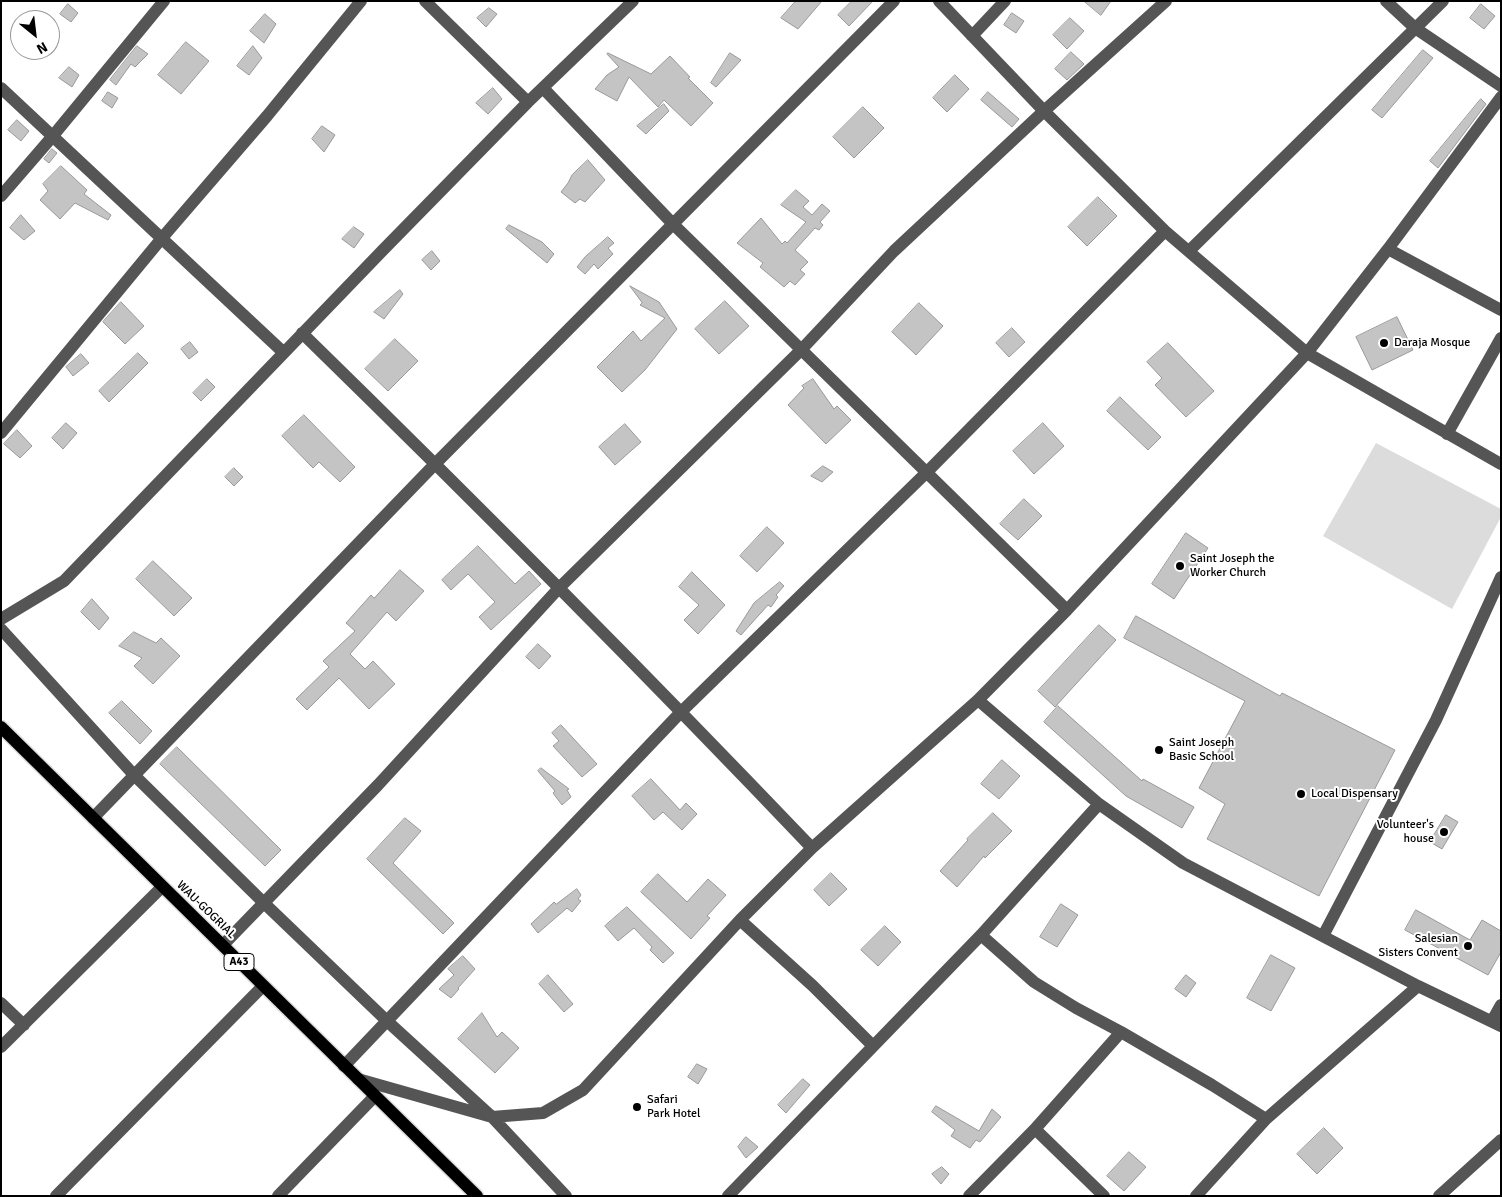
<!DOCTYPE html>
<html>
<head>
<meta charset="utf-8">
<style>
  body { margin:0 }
  #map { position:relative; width:1502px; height:1197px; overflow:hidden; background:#fff; font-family:Signika,sans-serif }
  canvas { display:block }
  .frame { position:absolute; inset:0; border:2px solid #000; pointer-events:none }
  .north { position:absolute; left:10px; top:10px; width:50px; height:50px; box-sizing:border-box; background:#fff; border:1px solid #999; border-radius:50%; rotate:151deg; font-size:14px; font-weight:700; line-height:20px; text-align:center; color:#000 }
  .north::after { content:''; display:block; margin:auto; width:18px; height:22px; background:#000; clip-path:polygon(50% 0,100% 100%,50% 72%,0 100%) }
</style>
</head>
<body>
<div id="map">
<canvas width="1502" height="1197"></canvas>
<div class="frame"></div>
<div class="north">N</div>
</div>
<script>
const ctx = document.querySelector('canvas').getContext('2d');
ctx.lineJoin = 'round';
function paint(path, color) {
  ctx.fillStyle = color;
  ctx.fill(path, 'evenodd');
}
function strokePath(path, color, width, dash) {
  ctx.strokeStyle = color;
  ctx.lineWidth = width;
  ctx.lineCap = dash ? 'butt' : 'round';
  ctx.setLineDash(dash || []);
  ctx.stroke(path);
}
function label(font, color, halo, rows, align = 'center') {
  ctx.font = font + ' Signika,sans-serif';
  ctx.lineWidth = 4;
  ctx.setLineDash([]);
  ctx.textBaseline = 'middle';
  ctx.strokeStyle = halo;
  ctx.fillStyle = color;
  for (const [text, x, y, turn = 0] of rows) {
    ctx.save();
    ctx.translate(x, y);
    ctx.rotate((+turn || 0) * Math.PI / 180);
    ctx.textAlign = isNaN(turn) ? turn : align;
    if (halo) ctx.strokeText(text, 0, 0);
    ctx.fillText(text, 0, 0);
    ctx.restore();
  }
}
const green = new Path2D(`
  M1376 443 1501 509V517L1452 609 1323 536Z`);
const building = new Path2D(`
  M796 1H822L798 29 781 18Z
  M852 1H873L849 26 838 15Z
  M1084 1H1111L1101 15Z
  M68 4 78 13 71 22 60 14Z
  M1481 4 1495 16 1484 29 1470 18Z
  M489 8 497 14 486 27 477 18Z
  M1012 13 1024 21 1016 33 1004 25Z
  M265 14 276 24 264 43 250 31Z
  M1070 18 1084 31 1067 49 1053 35Z
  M186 42 209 61 181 94 158 75Z
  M137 46 148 54 135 67 131 64 116 85 110 80Z
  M253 46 262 58 249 75 237 66Z
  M1423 50 1433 58 1382 118 1372 110Z
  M1071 52 1084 64 1067 80 1055 69Z
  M608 53 651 74 670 56 690 77 688 78 713 103 691 126 664 100 658 107 629 77 617 101 595 89 607 75 619 67 607 54Z
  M730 53 741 60 716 87 711 83Z
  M69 67 79 75 72 87 59 78Z
  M955 75 969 89 947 112 933 98Z
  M493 88 502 99 488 114 476 103Z
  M108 92 118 98 112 108 102 101Z
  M988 92 1019 119 1012 127 981 100Z
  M1481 99 1486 104 1438 168 1430 161Z
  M664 104 669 111 646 134 637 126Z
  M863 107 884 128 854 158 833 137Z
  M17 120 29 131 21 141 8 130Z
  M322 126 335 135 324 152 312 139Z
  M52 149 57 153 49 163 44 159Z
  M588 160 605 180 585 202 580 199 575 203 561 192 568 183 572 175Z
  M61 166 87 190 84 194 111 215 108 220 75 203 60 219 40 200 48 191 43 184Z
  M796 190 809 201 803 207 812 215 822 204 830 211 820 222 823 225 819 230 815 228 795 250 808 262 800 270 805 274 795 285 790 281 784 287 760 267 763 263 737 243 761 218 782 244 785 241 787 243 806 222 781 205Z
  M1098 197 1117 216 1087 246 1068 227Z
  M21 215 35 231 24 240 10 228Z
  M509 225 542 242 554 254 547 263 506 229Z
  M354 227 364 234 354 248 342 239Z
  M608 237 614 243 608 248 613 254 598 269 594 264 585 274 577 267 585 257Z
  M432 251 440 261 431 270 422 260Z
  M630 286 659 302 677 329 645 370 622 392 597 367 633 331 641 341 665 318 640 305 642 303Z
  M400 290 403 294 384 319 374 312Z
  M725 301 749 326 719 354 695 329Z
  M121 302 144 326 125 344 103 322Z
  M919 303 943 326 916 355 892 332Z
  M1397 317 1413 350 1372 370 1356 337Z
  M1012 328 1025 342 1009 357 996 343Z
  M395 339 418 361 388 391 365 369Z
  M190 342 198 352 189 359 181 349Z
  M1168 343 1214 391 1186 417 1155 385 1162 378 1147 362Z
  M138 353 148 363 109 402 99 391Z
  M81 354 89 363 73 376 66 367Z
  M207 379 215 387 201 401 193 393Z
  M813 379 834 409 837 406 851 420 826 444 788 405 804 388 802 386Z
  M1120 397 1161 437 1148 450 1107 411Z
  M304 415 355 467 340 482 319 462 313 468 282 436Z
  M66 423 77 433 63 449 52 438Z
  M1043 423 1064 446 1034 474 1013 451Z
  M625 424 641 442 615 465 599 447Z
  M17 430 32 446 20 458 4 444Z
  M823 466 833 472 822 482 811 476Z
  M234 468 243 477 234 486 225 477Z
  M1024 499 1042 516 1018 540 1000 524Z
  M767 527 784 543 757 572 740 556Z
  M1186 533 1208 548 1174 599 1152 584Z
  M478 546 515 584 529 571 541 584 491 630 479 617 495 602 468 574 451 590 442 580Z
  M153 561 192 598 174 616 136 579Z
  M400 570 424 591 396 621 387 612 350 654 365 669 373 661 395 684 369 709 339 678 307 710 296 699 329 667 323 661 355 631 346 623 371 595 374 598Z
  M692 572 725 605 698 634 684 620 699 605 679 587Z
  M780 582 784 586 776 595 778 597 771 607 768 605 741 635 736 631 754 603Z
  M92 599 109 618 99 630 81 612Z
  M1136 616 1280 696 1282 693 1395 750 1319 896 1207 839 1225 804 1199 788 1245 701 1124 638Z
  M1099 625 1116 640 1055 707 1038 691Z
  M134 632 156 643 161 638 180 656 153 684 134 666 142 658 119 646Z
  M538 644 551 656 539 669 526 657Z
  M122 701 152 731 140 744 109 713Z
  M1058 706 1142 781 1143 779 1194 807 1182 828 1126 796 1044 722Z
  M561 725 597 764 582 777 553 746 559 741 552 733Z
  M177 747 281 850 265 866 160 764Z
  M1002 760 1020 776 999 799 981 784Z
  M541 768 569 789 567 790 571 797 562 805 553 793 555 791 538 771Z
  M651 779 680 810 686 803 697 814 682 830 663 812 654 820 632 796Z
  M993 813 1012 831 985 858 984 856 957 887 940 871 968 840 967 839Z
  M1446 815 1458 822 1442 849 1430 842Z
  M405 818 421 831 393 863 454 923 443 934 367 859Z
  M831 873 847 889 829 906 814 890Z
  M658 874 687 902 708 879 726 895 707 916 710 918 691 939 641 892Z
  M577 889 581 895 578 899 581 901 572 912 567 908 538 933 531 924 554 902 556 904Z
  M1061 904 1078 915 1057 947 1040 937Z
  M627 907 674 953 663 963 650 950 652 947 634 928 618 941 605 926Z
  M1416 910 1470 940 1482 920 1501 931V952L1488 975 1405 930Z
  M885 926 901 942 878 966 861 950Z
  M1271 955 1295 968 1271 1011 1247 998Z
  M463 956 475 969 458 988 459 989 451 998 439 989 454 975 448 969Z
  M548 975 573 1004 564 1012 539 984Z
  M1186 975 1196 983 1186 997 1175 989Z
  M482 1013 497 1037 502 1032 519 1048 495 1073 458 1039Z
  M697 1064 707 1069 698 1084 688 1077Z
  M803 1079 810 1085 786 1113 778 1105Z
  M936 1106 979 1131 992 1109 1001 1117 980 1142 976 1140 970 1148 951 1136 955 1130 932 1112Z
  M1324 1128 1343 1148 1317 1174 1297 1154Z
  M746 1137 758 1147 746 1158 738 1147Z
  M1129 1152 1146 1167 1124 1191 1107 1176Z
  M942 1167 949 1174 941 1184 932 1174Z`);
const minor = new Path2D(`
  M425 1 528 102
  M939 1 1044 111 1165 231 1307 353 1501 464
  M1386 1 1415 28 1501 86
  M972 36 1005 1
  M1 88 283 352
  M543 88 673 224 1067 610
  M1 196 52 137 164 1
  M1388 249 1501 310
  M1189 251 1443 1
  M302 333C475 502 645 673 812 848
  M1 433 162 238 267 116 361 1
  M1447 434 1501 338
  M1 619 64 581 382 251 528 102 633 1
  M1 629 134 775 264 903 387 1021 492 1117 566 1196
  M978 700 1099 804 1183 863 1418 986 1501 1026
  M93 818 435 464 894 1
  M740 920 813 986 873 1046
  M981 935 1034 982 1076 1008 1121 1032 1212 1085 1266 1119
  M1323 936 1436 720 1501 577
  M223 945 378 785 559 588 801 350 894 251 1044 111 1166 1
  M1 1003 24 1025
  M1492 1021 1501 1005
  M1 1047 162 887
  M344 1066 681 712 926 473 1165 231
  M358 1079 492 1117 543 1113 583 1090 740 920 812 848 978 700 1067 610 1307 353 1388 249 1501 97
  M1035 1129 1104 1196
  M56 1196 263 986
  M278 1196 375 1096
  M728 1196 981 935 1099 804
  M969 1196 1035 1129 1121 1032
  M1196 1196 1266 1119 1418 986
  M1439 1196 1501 1140`);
const major = new Path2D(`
  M1 727 477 1196`);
const markers = [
  [1384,343,5,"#000"],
  [1180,566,5,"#000"],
  [1159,750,5,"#000"],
  [1301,794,5,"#000"],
  [1444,832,5,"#000"],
  [1468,946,5,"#000"],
  [637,1107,5,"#000"]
];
const shields = [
  [239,962,30]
];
const shieldNames = [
  ["A43",239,962]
];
const poiNames = [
  ["Daraja Mosque",1394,343],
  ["Saint Joseph the",1190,559],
  ["Worker Church",1190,573],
  ["Saint Joseph",1169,743],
  ["Basic School",1169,757],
  ["Local Dispensary",1311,794],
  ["Volunteer's",1434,825,"right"],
  ["house",1434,839,"right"],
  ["Salesian",1458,939,"right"],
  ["Sisters Convent",1458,953,"right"],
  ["Safari",647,1100],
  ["Park Hotel",647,1114]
];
const streetNames = [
  ["WAU-GOGRIAL",206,910,44]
];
paint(green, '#dcdcdc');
paint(building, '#c4c4c4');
strokePath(building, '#999', 1);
strokePath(major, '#dbdbdb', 15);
strokePath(minor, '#555', 12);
strokePath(major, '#000', 12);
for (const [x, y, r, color] of markers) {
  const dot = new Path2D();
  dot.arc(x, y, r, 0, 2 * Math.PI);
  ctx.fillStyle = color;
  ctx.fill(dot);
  strokePath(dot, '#fff', 2);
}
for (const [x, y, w] of shields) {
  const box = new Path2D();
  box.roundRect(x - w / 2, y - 8.5, w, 17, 4);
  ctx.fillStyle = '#fff';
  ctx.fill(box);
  strokePath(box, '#000', 1);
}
label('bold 11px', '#000', null, shieldNames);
label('12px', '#000', '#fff', poiNames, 'left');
label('12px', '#000', '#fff', streetNames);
</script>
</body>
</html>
